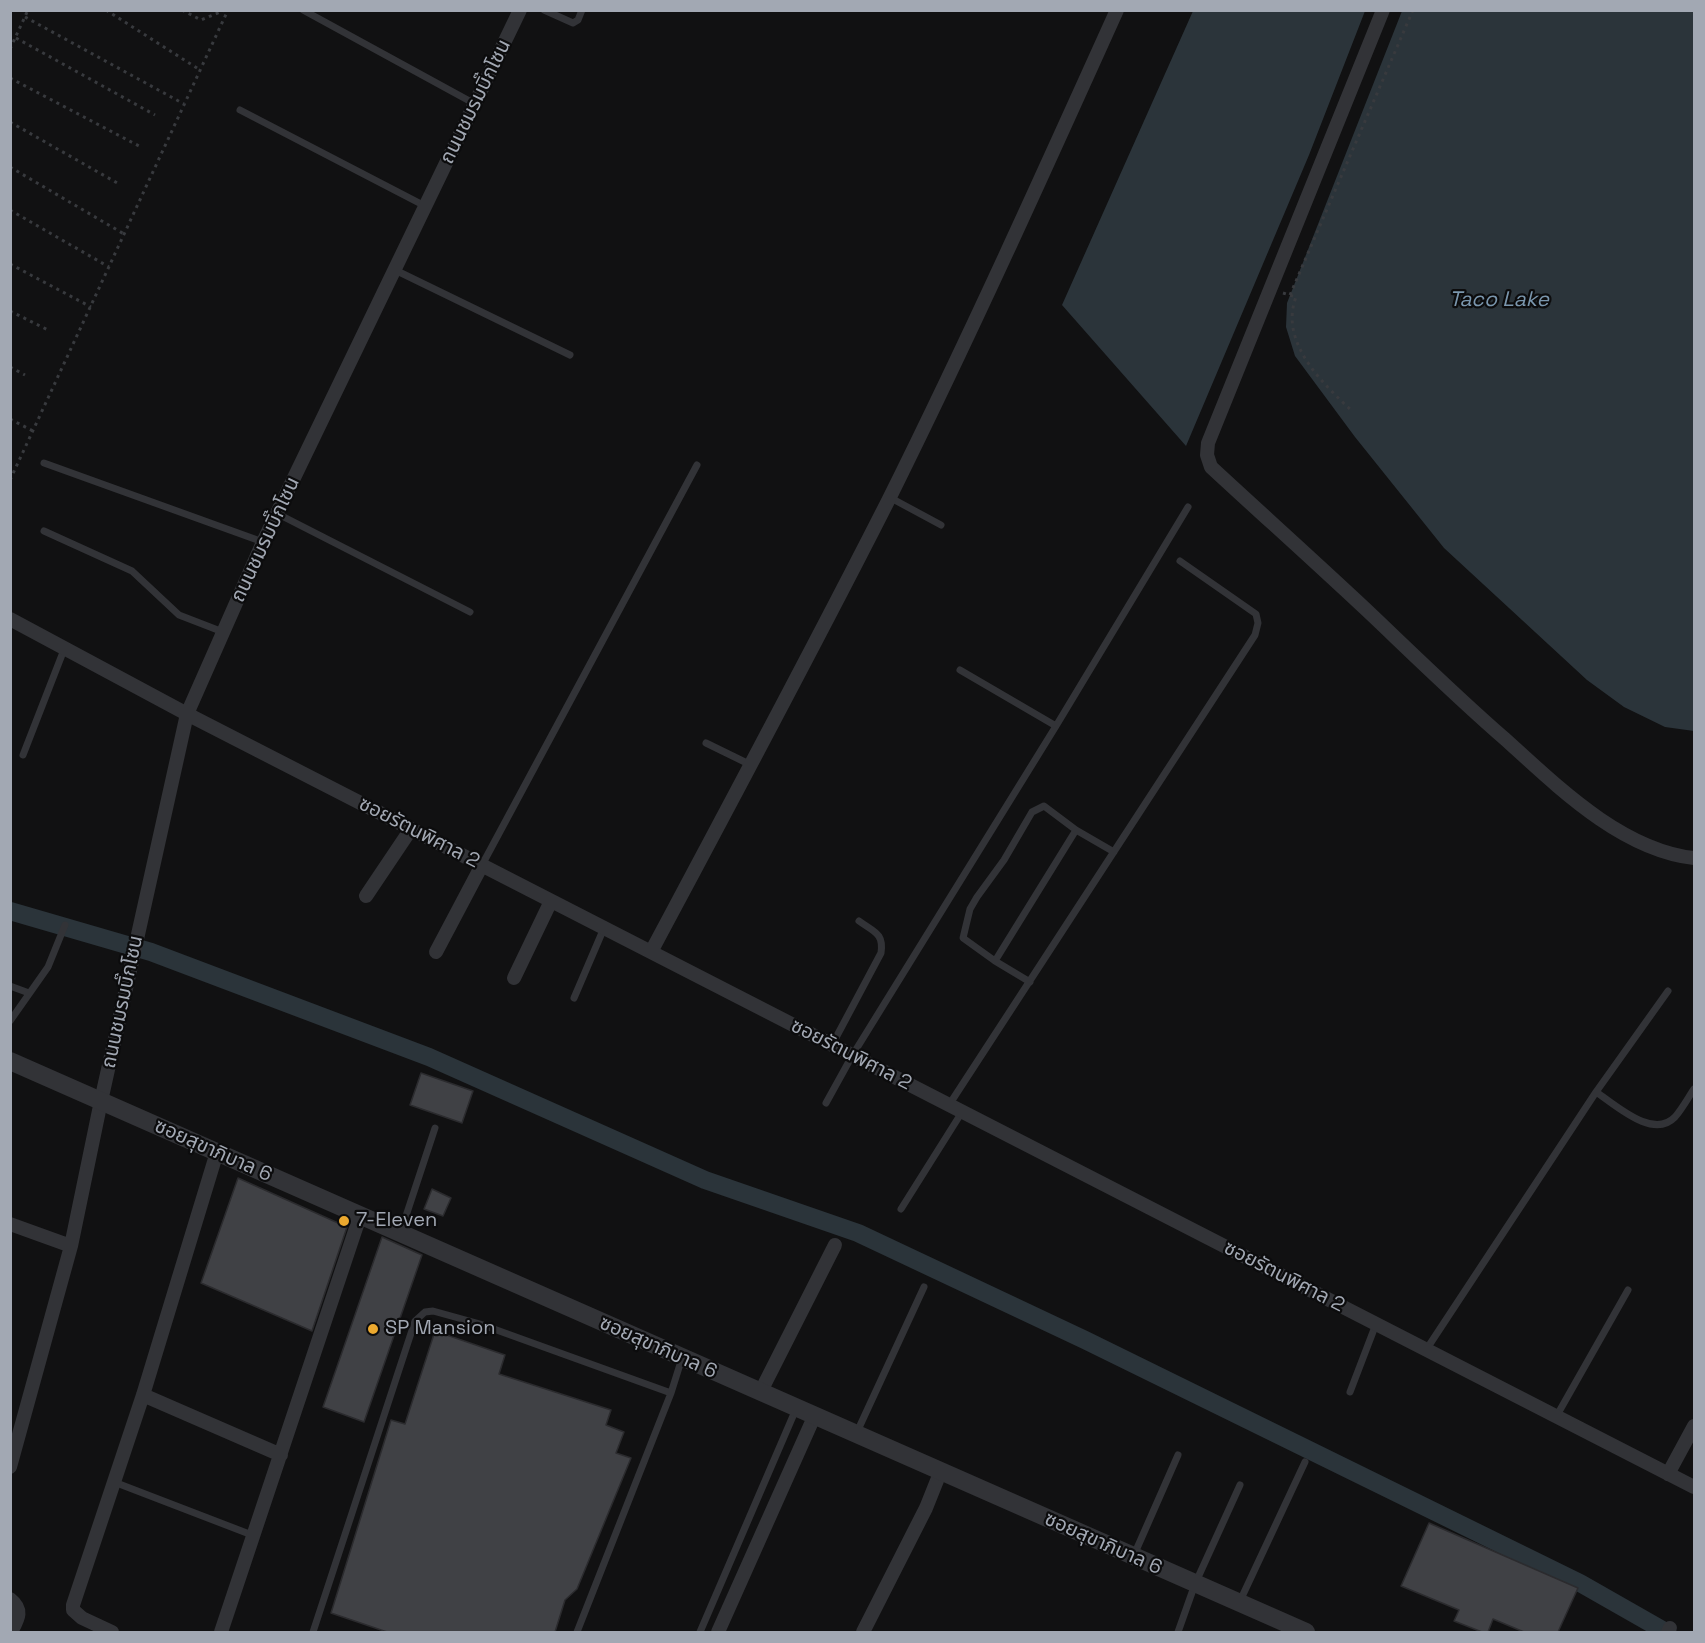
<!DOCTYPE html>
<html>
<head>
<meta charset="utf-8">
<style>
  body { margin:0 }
  #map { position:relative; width:1705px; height:1643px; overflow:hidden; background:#111112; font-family:"Space Grotesk",sans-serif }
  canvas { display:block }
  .frame { position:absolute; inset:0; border:12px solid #a2a8b3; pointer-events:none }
</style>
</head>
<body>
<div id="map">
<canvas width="1705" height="1643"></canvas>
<div class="frame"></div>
</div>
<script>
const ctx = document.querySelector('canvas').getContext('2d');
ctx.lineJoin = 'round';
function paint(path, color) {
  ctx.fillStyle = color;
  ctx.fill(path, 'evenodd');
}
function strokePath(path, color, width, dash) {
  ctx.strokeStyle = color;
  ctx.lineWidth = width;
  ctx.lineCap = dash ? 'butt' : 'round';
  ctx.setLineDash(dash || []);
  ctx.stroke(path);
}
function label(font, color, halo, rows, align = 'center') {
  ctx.font = font + ' "Space Grotesk","Noto Sans Thai",sans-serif';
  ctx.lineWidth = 4.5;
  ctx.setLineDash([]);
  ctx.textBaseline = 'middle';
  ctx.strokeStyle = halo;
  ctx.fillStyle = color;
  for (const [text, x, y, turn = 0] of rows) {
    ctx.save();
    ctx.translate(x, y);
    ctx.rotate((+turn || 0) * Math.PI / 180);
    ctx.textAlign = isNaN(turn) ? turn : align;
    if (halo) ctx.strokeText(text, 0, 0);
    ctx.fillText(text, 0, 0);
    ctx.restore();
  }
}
const water = new Path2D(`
  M1193 11H1365L1309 155 1186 446 1062 305Z
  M1402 11H1694V731L1665 727 1624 707 1587 680 1444 548 1355 437 1295 356 1286 327 1287 303Z`);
const canal = new Path2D(`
  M10 911 151 952 429 1057 705 1180 858 1233 1085 1340 1580 1583 1666 1632`);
const building = new Path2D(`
  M421 1073 473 1091 462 1123 410 1105Z
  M238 1178 347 1227 312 1331 201 1283Z
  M432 1189 451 1198 443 1216 424 1209Z
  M382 1237 422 1255 364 1422 323 1407Z
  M435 1331 505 1355 499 1374 611 1410 606 1425 624 1432 616 1453 631 1458 577 1589 565 1600 555 1632H387L331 1613 391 1420 405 1424Z
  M1429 1523 1578 1588 1558 1632H1524L1493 1619 1488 1632H1482L1454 1621 1459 1610 1401 1586Z`);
const path = new Path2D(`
  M106 10 200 70
  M182 10 201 20 225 10
  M25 17 184 104
  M16 38 155 115
  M10 49 28 10
  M10 78 139 146
  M10 122 119 184
  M10 167 124 234
  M10 210 109 267
  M10 264 91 307
  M1283 293 1296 297C1279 342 1322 383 1352 411
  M1290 295 1413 10
  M10 311 50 331
  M10 367 25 375
  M10 419 33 431
  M10 480 228 10`);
const service = new Path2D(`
  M303 10 475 104
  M544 10 573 23 578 20 582 10
  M240 110 425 206
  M395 270 570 355
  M44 463 263 542
  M889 497 941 525
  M278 514 470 612
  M44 531 132 571 179 615 223 632
  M960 670 1056 726
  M706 743 751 765
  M23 755 65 647
  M482 865 697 465
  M995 961 1076 830
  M1030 982 995 961 963 938 970 909 977 897 1004 860 1032 812 1044 806 1076 830 1114 852
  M10 986 29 993
  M574 998 604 928
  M10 1021 48 967 65 925
  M832 1045 881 953C884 933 874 932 859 921
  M1596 1092C1616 1105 1653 1140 1675 1117 1682 1109 1688 1098 1694 1089
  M826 1103 852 1056 1056 726 1188 507
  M949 1105 1255 635 1258 623 1256 614 1180 561
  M901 1209 962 1112
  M401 1231 435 1128
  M1426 1350 1596 1092 1668 991
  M1350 1392 1376 1324
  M1556 1417 1628 1290
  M857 1432 924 1287
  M114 1482 252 1535
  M1134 1555 1178 1455
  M1240 1601 1305 1462
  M313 1632 415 1321 425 1312 433 1311 480 1324 671 1393
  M577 1632 671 1393 682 1358
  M700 1632 796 1409
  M1178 1632 1195 1584 1240 1485`);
const minor = new Path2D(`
  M1383 10 1208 443 1207 455 1211 467C1265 517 1321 567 1375 618 1418 659 1460 700 1505 739 1557 786 1621 850 1694 858
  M10 619 187 714 1694 1487
  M366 896 411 829
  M436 952 482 865
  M651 952C731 802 812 651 889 499 969 338 1043 174 1117 10
  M514 978 551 901
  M10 1224 71 1246
  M760 1393 835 1245
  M143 1395 281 1455
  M10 1467 71 1246 101 1101 187 714 263 542 520 10
  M1668 1474 1694 1426
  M10 1599C24 1610 18 1619 11 1632
  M112 1632 82 1618 73 1610V1605L143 1395 217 1152
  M221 1632 360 1216
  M718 1632 814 1417
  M863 1632 926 1508 940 1473
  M1668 1632 1670 1628`);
const tertiary = new Path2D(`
  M10 1061 1306 1632`);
const markers = [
  [344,1221,6,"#eca92f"],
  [373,1329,6,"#eca92f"]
];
const streetNames = [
  ["ถนนชมรมบิ๊กโซน",476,102,-64],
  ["ถนนชมรมบิ๊กโซน",266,540,-65],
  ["ซอยรัตนพิศาล 2",419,833,27],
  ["ถนนชมรมบิ๊กโซน",123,1002,-78],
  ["ซอยรัตนพิศาล 2",851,1055,27],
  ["ซอยสุขาภิบาล 6",213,1151,24],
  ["ซอยรัตนพิศาล 2",1284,1277,27],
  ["ซอยสุขาภิบาล 6",658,1348,24],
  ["ซอยสุขาภิบาล 6",1103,1544,24]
];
const poiNames = [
  ["7-Eleven",356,1221],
  ["SP Mansion",385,1329]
];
const waterNames = [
  ["Taco Lake",1499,300]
];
paint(water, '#2b343a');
strokePath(canal, '#2b343a', 18);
paint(building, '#404145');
strokePath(building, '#2b2b2e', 1.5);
strokePath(path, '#383a3e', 3, [3, 4.5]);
strokePath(service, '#323337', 7);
strokePath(minor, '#323337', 14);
strokePath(tertiary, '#323337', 18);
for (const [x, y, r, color] of markers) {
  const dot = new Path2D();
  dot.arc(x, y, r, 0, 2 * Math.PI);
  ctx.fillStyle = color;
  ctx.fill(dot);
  strokePath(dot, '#0c0c0d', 2);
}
label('20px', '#a2a8b3', '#0c0c0d', streetNames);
label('20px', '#a2a8b3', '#0c0c0d', poiNames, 'left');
label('italic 21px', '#7a96ad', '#0c0c0d', waterNames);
</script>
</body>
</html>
